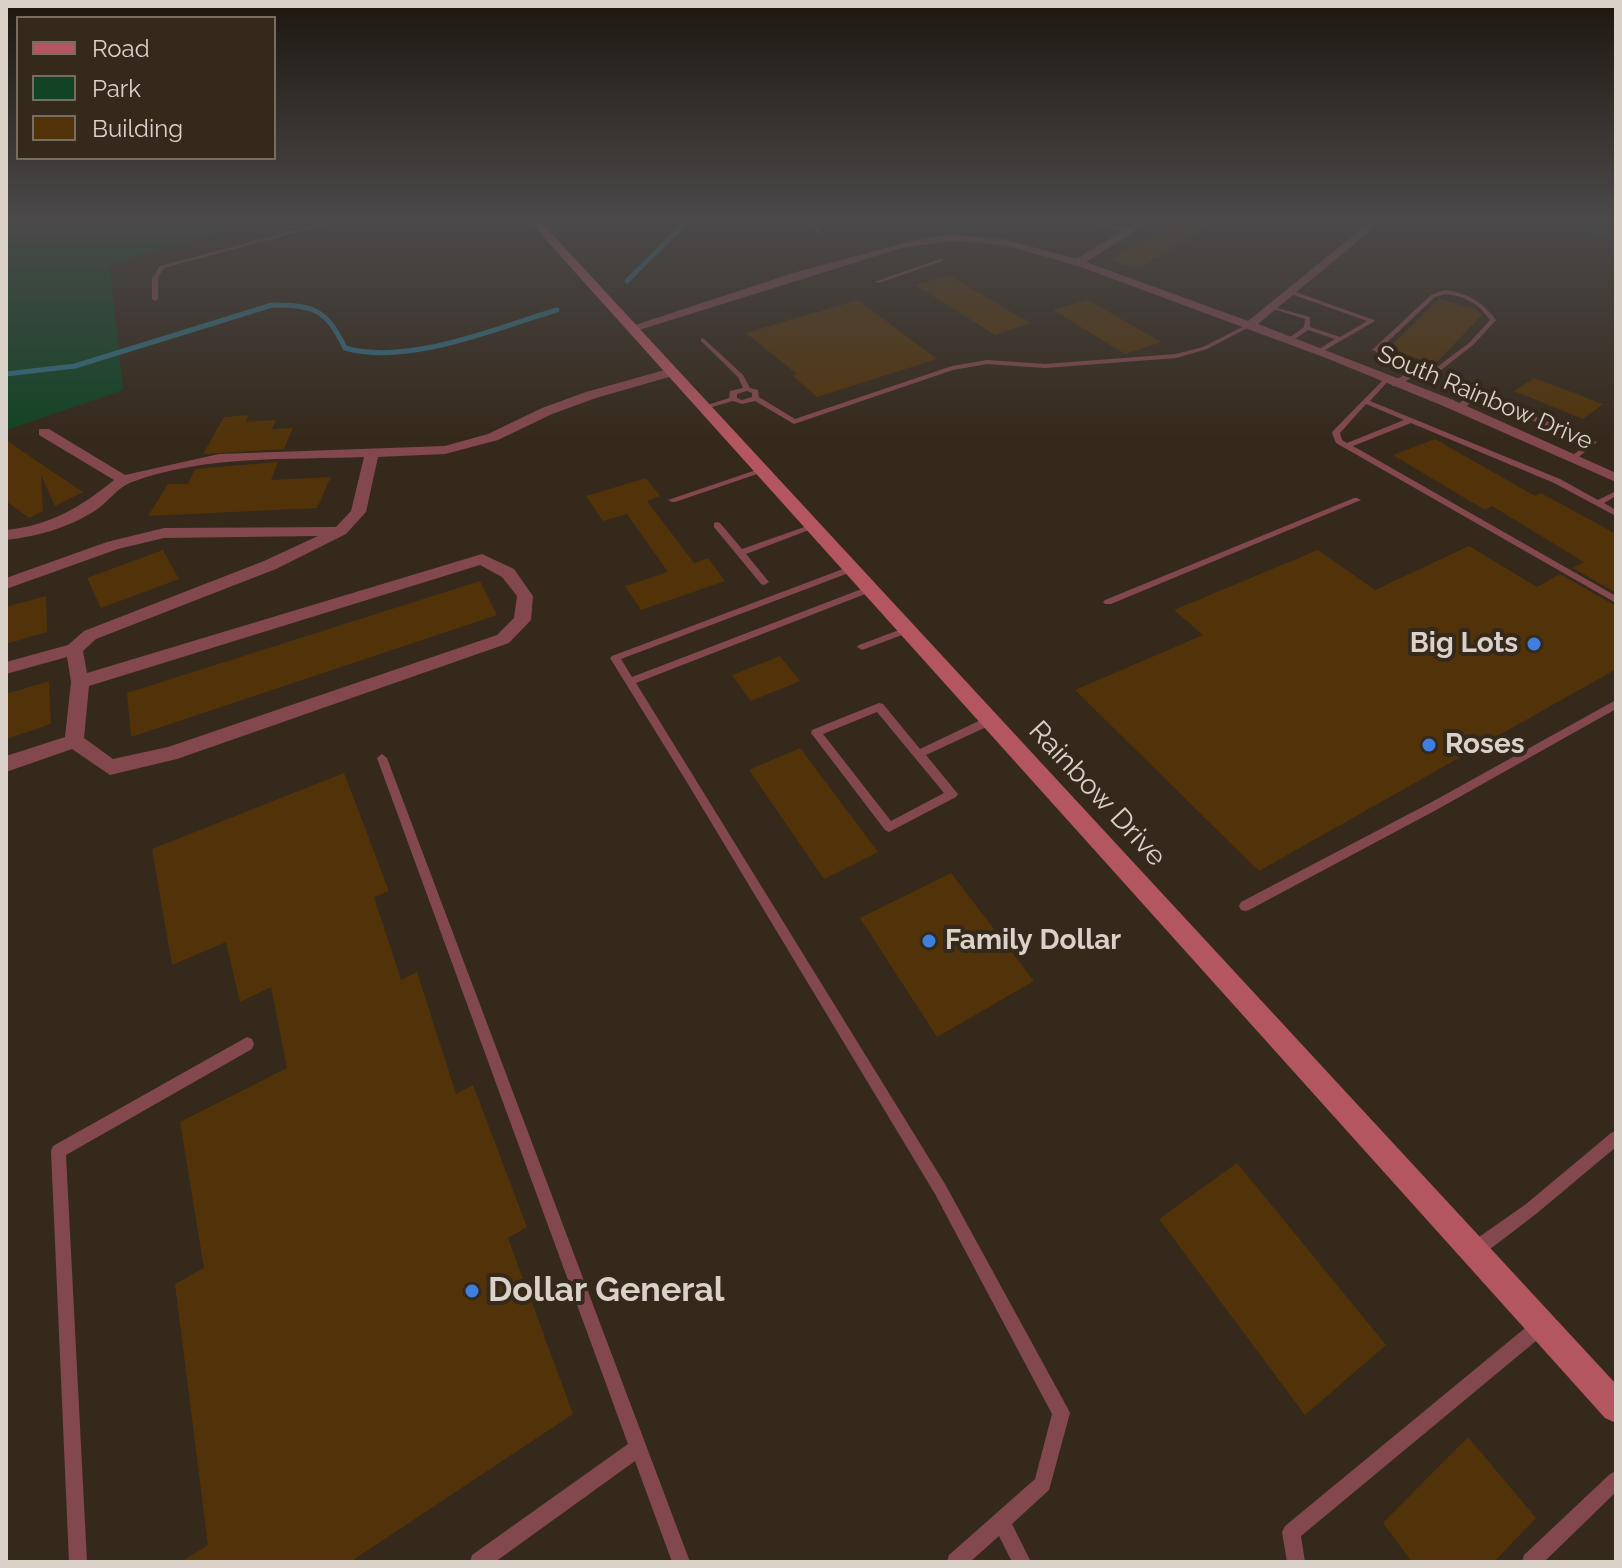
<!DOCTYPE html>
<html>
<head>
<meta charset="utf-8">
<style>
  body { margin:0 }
  #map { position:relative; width:1622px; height:1568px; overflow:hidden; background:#35291b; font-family:Raleway,sans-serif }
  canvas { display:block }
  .frame { position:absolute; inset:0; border:8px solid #dad1c9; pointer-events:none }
  .legend { position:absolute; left:16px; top:16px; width:260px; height:144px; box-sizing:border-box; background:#35291b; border:2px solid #776c61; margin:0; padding:10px 14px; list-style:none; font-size:24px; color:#dad1c9 }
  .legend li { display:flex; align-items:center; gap:16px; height:40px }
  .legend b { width:40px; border:2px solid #776c61 }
</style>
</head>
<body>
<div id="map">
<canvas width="1622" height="1568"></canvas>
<div class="frame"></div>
<ul class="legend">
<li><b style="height:10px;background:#b35660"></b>Road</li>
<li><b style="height:22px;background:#114424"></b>Park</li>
<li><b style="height:22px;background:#523309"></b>Building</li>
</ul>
</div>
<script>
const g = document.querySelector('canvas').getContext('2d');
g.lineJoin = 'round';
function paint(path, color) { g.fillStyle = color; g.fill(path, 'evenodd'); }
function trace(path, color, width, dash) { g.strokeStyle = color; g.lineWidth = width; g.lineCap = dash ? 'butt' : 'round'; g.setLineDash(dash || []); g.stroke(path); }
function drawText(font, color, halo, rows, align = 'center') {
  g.font = font + ' Raleway,sans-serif'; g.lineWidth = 8; g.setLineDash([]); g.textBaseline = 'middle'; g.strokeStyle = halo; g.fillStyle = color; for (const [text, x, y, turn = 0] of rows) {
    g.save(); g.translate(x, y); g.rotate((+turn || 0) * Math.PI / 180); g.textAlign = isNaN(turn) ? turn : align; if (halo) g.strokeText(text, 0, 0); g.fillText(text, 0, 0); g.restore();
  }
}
const green = new Path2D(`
  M6,221H248L110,265L123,390L6,430Z
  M1560,221H1616V243Z`);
const stream = new Path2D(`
  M627,281L687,221
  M6,374L75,366L272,305C314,305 326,309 345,348C409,366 495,328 557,310`);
const building = new Path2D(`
  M1179,221H1216L1138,269L1112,260Z
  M949,275L1030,323L995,335L915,285Z
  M1439,299L1476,309L1482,315L1435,364L1388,349Z
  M858,300L937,359L817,397L792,375L797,374L746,333Z
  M1088,300L1161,342L1125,354L1053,310Z
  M1534,378L1603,404L1583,419L1514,391Z
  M249,415L246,422L276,420L272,429L293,428L284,449L203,454L224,417Z
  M1435,439L1535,496L1541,493L1616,534V593L1573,568L1584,562L1492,506L1485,510L1393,455Z
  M6,440L41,464L83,492L55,506L41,475L43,511L29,518L6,501Z
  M278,462L271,480L331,477L317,508L148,516L168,484H188L195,469Z
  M646,478L660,496L647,501L694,563L708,558L725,581L641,610L625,586L668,572L627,514L603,521L586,496Z
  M1469,546L1537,587L1560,574L1616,606V669L1259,871L1075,690L1203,635L1174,610L1318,550L1375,590Z
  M163,550L179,579L101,608L87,578Z
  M480,581L497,615L131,737L127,693Z
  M46,596L47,632L6,644V607Z
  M780,656L800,681L751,701L732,675Z
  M49,681L51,724L6,739V694Z
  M800,748L878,852L824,879L749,770Z
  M344,773L389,891L374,897L401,980L417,972L456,1094L473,1085L527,1227L508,1238L573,1414L350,1562H181L208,1545L175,1284L204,1268L180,1122L287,1068L271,987L240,1002L226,942L172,965L152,849Z
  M951,873L1034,981L937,1037L860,918Z
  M1237,1163L1386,1345L1305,1415L1159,1219Z
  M1468,1437L1536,1518L1494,1562H1412L1383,1523Z`);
const lane = new Path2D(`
  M329,221H339L164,268L158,278V299L155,301L152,299V278L160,266Z
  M810,221H816L821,234H817Z
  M940,259L945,260L879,283L874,282Z
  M1290,290L1374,320L1375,321L1320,353H1316V351L1335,339L1308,330L1290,342H1286V340L1304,327L1305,319L1270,308V306L1310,317V327L1340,337L1367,321L1288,293L1287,292Z
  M1444,290C1467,293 1482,301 1496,320L1473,345L1436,374L1422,371L1398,386H1392V382L1416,368L1372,350L1431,295ZM1445,294C1465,296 1478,303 1490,320L1469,343L1433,370L1425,366L1421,365L1380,349L1435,297Z
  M1248,324L1253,325L1207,349L1176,358L1045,368L987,364L953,370L794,424L755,401L742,404L733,401L705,409L701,407L729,398L730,391L743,388L738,377L701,341V339L703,338L743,375L750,388L758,390L759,397L795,419L952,366L987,360L1045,364L1176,354L1203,347ZM747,391L752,393V397L742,400L737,398V394Z
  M1385,378L1389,380L1370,401L1560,479L1598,500L1616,491V496L1604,503L1616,510V516L1554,483L1411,423L1353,446L1616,596V603L1336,443L1332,433L1333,431ZM1366,404L1404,420L1347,443L1342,440L1340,433Z
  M1473,393H1479L1597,442L1575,460H1572V456L1588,443L1477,398L1460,411H1454V407Z
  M759,469L766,471L675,502H672L668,500Z
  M1354,498H1357L1361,500L1111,604H1105L1103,602L1105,600Z
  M717,522L720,523L742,549L810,525L813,524L817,527L746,554L769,582L764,585L761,584L714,527V523Z
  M851,566L854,567V571L621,659L632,677L867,587L870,586L875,589L873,591L636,683L945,1184L1067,1407L1070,1413L1049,1490L1012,1524L1031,1562H1012L999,1536L970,1562H947L949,1555L1035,1479L1052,1414L935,1194L688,784L610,658L612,656Z
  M907,627L912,630L910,632L862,650L857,647L859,645Z
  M1616,700V709L1438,809L1249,910L1245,911L1241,910L1239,906L1241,902L1430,803Z
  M879,703L883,704L920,749L987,717L991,716L996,720L995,723L926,755L958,794L956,797L889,832L885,830L811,733L812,730ZM877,712L944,793L891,821L823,734Z
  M382,754L387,758L690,1562H672L635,1461L495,1562H470L472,1555L628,1444L377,758Z
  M247,1037L252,1039L254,1044L252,1049L66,1155L87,1562H69L51,1151L53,1146Z
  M1616,1131V1147L1536,1214L1481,1256L1475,1258L1469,1256L1467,1250L1469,1244L1526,1204L1611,1133Z
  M1542,1317L1548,1319L1550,1325L1548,1331L1301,1536L1305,1562H1287L1282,1532L1285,1526L1536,1319Z
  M1616,1471V1492L1544,1562H1522L1524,1555L1610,1474Z`);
const street = new Path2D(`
  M1089,221H1105L1128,228L1139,221H1151L1086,262L1248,321L1371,221H1382L1258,324L1451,399L1616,473V482L1441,405L1326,358L1078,266L1004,245L952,241L902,248L636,331L626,328L793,273L927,237L952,235L1004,239L1076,259L1121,232Z
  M672,368L676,369V375L596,398L552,414L498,440L445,454L378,457L366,512L346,534L276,569L96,639L83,651L87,673L482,554L514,569L533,596L531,620L509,643L177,759L110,775L72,749L6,772V756L65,737L71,682L67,657L6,674V662L68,645L84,631L264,561L318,536L164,538L118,549L6,589V578L107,542L164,528L336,527L351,511L364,457C287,460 205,455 132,482C117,487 107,504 93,512C67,528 36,537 6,540V530C49,526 81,507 114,480L39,435V429H49L125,475L219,454L445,446L488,434L542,408L586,392ZM480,565L502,577L517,596L514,618L497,635L168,747L113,759L84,738L89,686Z`);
const secondary = new Path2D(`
  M529,221H540L1616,1384V1423L1605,1418Z`);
const markers = [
  [1534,644,8,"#3f7fe0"],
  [1429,745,8,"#3f7fe0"],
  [929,941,8,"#3f7fe0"],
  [472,1291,8,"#3f7fe0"]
];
const farStreetnames = [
  ["South Rainbow Drive",1485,398,23]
];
const poiNames = [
  ["Big Lots",1518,644,"right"],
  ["Roses",1445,745],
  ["Family Dollar",945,941]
];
const streetNames = [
  ["Rainbow Drive",1097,794,47]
];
const nearPoinames = [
  ["Dollar General",488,1291]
];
paint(green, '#114424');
trace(stream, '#2f6e80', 5);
paint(building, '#523309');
paint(lane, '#83484e');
paint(street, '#83484e');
paint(secondary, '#b35660');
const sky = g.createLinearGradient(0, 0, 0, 441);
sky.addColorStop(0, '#1d170f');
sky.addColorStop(0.5, '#4b494a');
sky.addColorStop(1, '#4b494a00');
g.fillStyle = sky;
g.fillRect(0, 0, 1622, 441);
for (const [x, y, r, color] of markers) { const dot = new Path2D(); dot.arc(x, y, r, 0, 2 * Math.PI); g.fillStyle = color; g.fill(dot); trace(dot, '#35291b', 3); }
drawText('24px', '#dad1c9', '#35291b', farStreetnames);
drawText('bold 28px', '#dad1c9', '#35291b', poiNames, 'left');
drawText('28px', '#dad1c9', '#35291b', streetNames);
drawText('bold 34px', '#dad1c9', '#35291b', nearPoinames, 'left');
</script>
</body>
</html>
